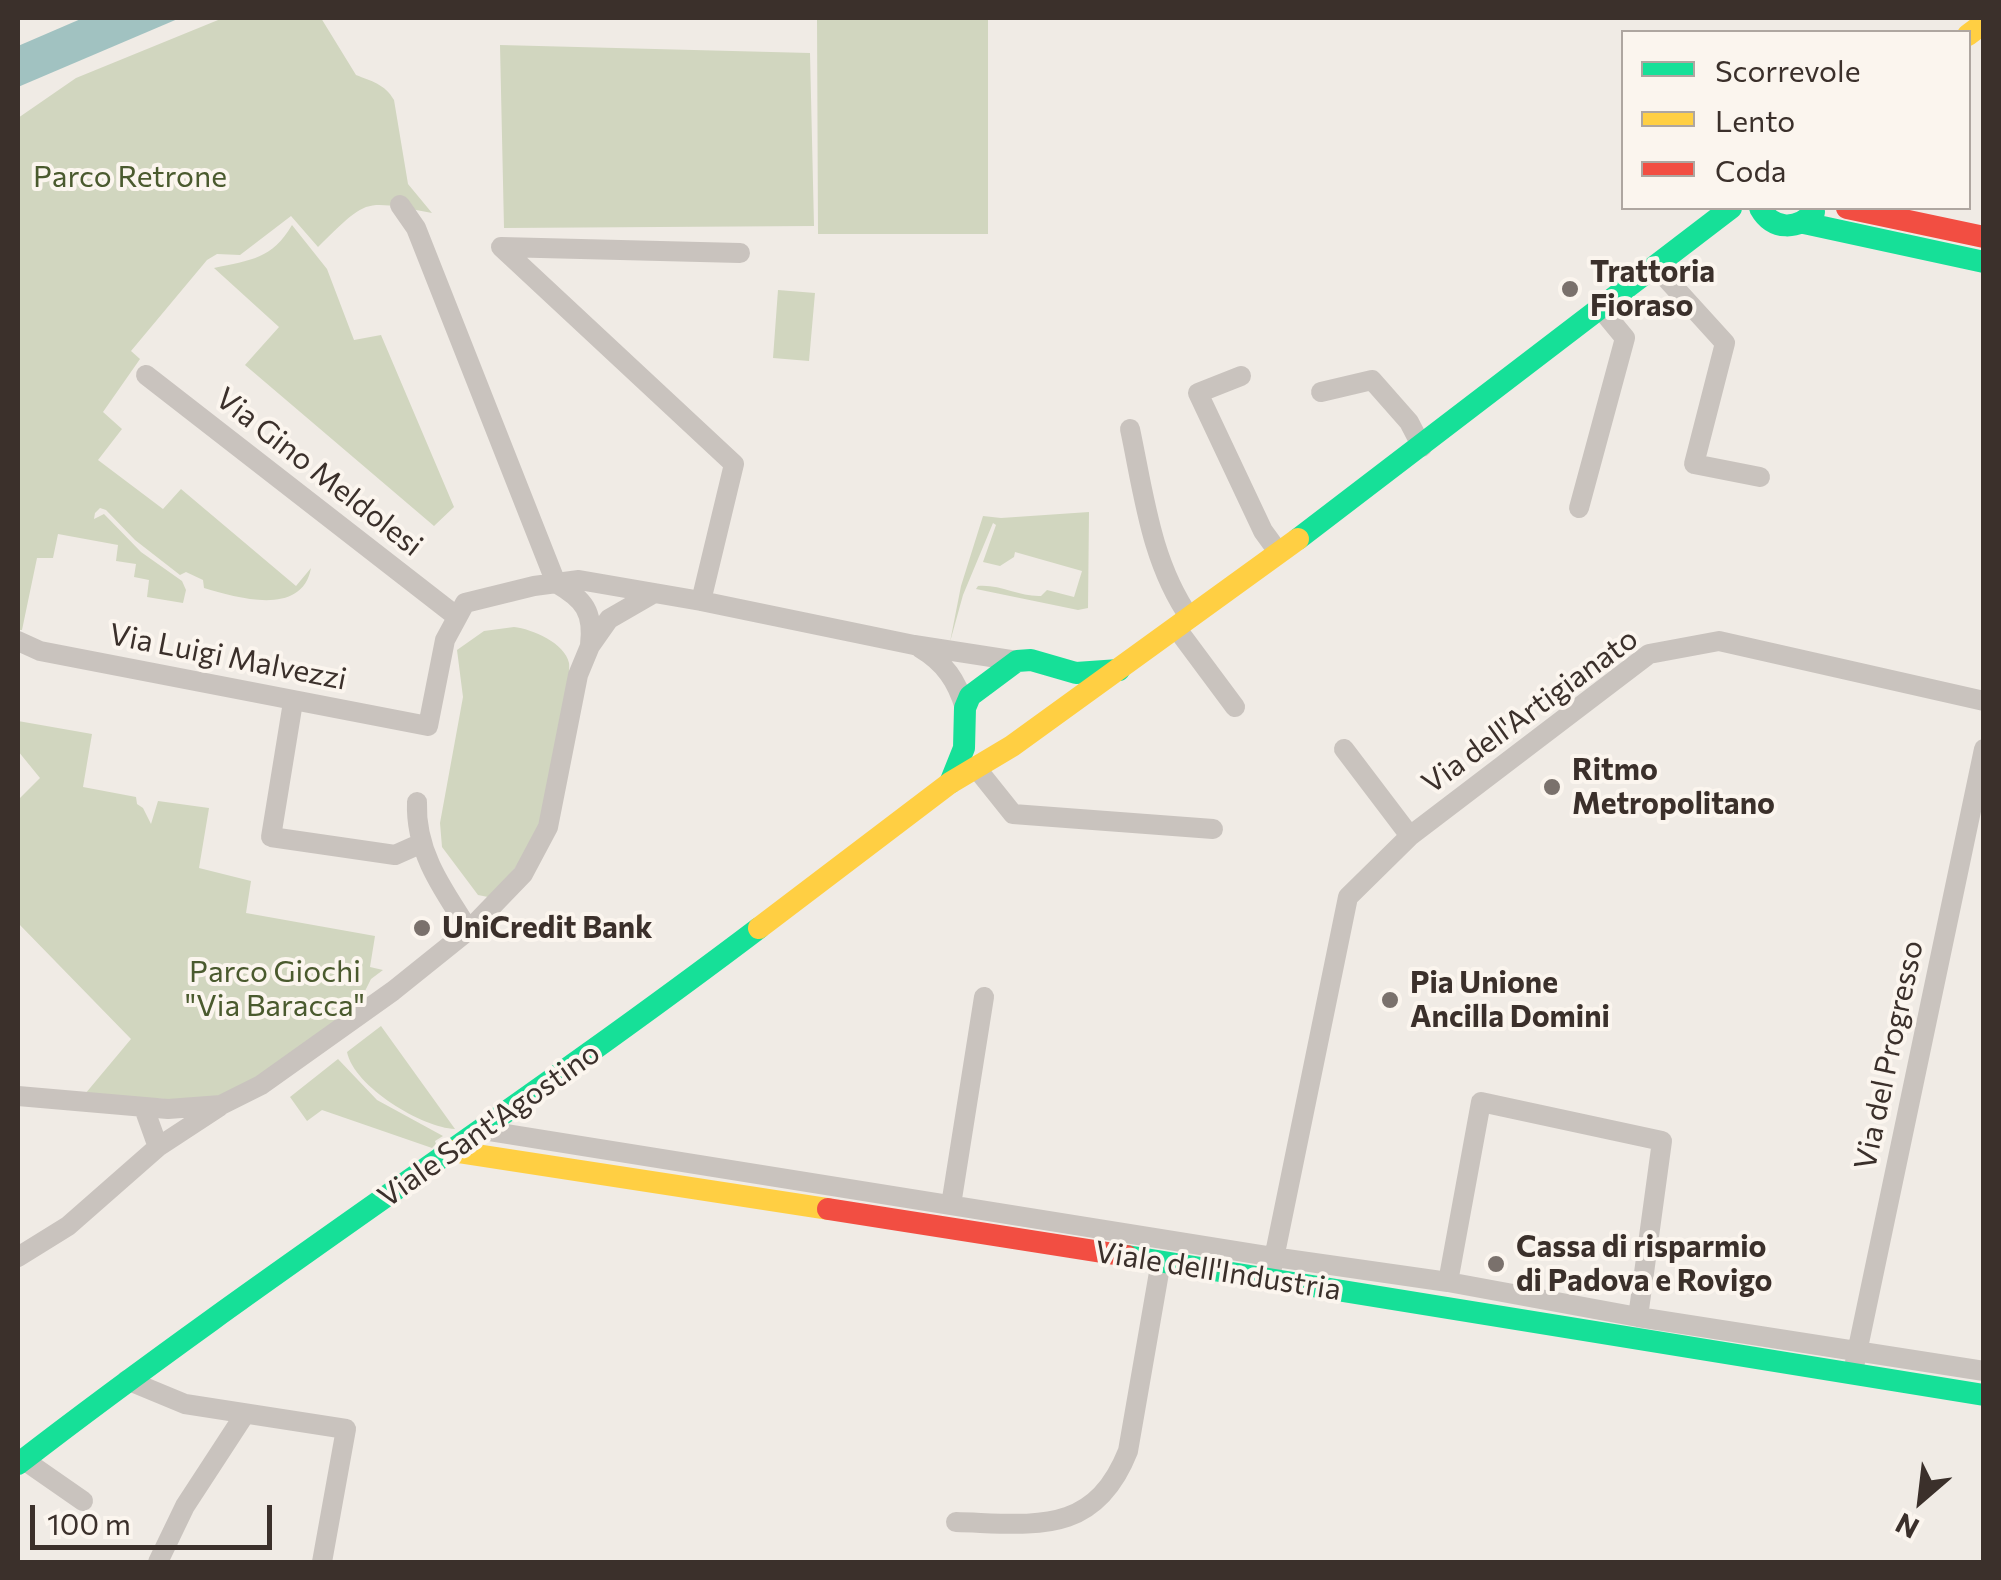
<!DOCTYPE html>
<html>
<head>
<meta charset="utf-8">
<style>
  body { margin:0 }
  #map { position:relative; width:2001px; height:1580px; overflow:hidden; background:#f0ebe5; font-family:Commissioner,sans-serif }
  canvas { display:block }
  .frame { position:absolute; inset:0; border:20px solid #3b302b; pointer-events:none }
  .legend { position:absolute; left:1621px; top:30px; width:350px; height:180px; box-sizing:border-box; background:#fbf5ee; border:2px solid #aea6a0; margin:0; padding:12px 18px; list-style:none; font-size:30px; color:#3b302b }
  .legend li { display:flex; align-items:center; gap:20px; height:50px }
  .legend b { width:50px; border:2px solid #aea6a0 }
  .north { position:absolute; left:1871px; top:1450px; width:100px; height:100px; -webkit-text-stroke:8px #fbf5ee; paint-order:stroke; rotate:208deg; font-size:28px; font-weight:700; line-height:40px; text-align:center; color:#3b302b }
  .north::after { content:''; display:block; margin:auto; width:35px; height:45px; background:#3b302b; clip-path:polygon(50% 0,100% 100%,50% 72%,0 100%) }
  .scale { position:absolute; left:30px; top:1505px; width:242px; height:45px; box-sizing:border-box; border:5px solid #3b302b; border-top:0; padding-left:12px; font-size:30px; line-height:35px; white-space:nowrap; color:#3b302b; -webkit-text-stroke:8px #fbf5ee; paint-order:stroke }
</style>
</head>
<body>
<div id="map">
<canvas width="2001" height="1580"></canvas>
<div class="frame"></div>
<ul class="legend">
<li><b style="height:12px;background:#16e098"></b>Scorrevole</li>
<li><b style="height:12px;background:#ffcf43"></b>Lento</li>
<li><b style="height:12px;background:#f24e42"></b>Coda</li>
</ul>
<div class="north">N</div>
<div class="scale">100 m</div>
</div>
<script>
const g = document.querySelector('canvas').getContext('2d');
g.lineJoin = 'round';
function paint(path, color) { g.fillStyle = color; g.fill(path, 'evenodd'); }
function trace(path, color, width, dash) { g.strokeStyle = color; g.lineWidth = width; g.lineCap = dash ? 'butt' : 'round'; g.setLineDash(dash || []); g.stroke(path); }
function drawText(font, color, halo, rows, align = 'center') {
  g.font = font + ' Commissioner,sans-serif'; g.lineWidth = 8; g.setLineDash([]); g.textBaseline = 'middle'; g.strokeStyle = halo; g.fillStyle = color; for (const [text, x, y, turn = 0] of rows) {
    g.save(); g.translate(x, y); g.rotate((+turn || 0) * Math.PI / 180); g.textAlign = isNaN(turn) ? turn : align; if (halo) g.strokeText(text, 0, 0); g.fillText(text, 0, 0); g.restore();
  }
}
const green = new Path2D(`
  M223,18H321L356,75C371,81 385,84 394,100L408,184L432,213C361,200 369,198 318,247L291,216L240,255L217,254L207,260L131,351L140,359L103,412L122,429L98,460L163,509L181,489L296,586L311,568C302,617 238,598 204,588L203,580L186,572L180,575L135,540L106,510L100,508L95,513L94,519L104,514L141,552L182,581L186,590L183,603L147,597L149,580L134,577L136,564L116,561L118,545L58,534L53,558H37L22,630H18V118L76,78Z
  M817,18H988V234H818Z
  M500,45L810,53L814,226L504,228Z
  M292,225L327,269L354,340L381,335L454,507L434,526L245,365L279,327L214,268C251,260 272,259 292,225Z
  M778,290L815,293L809,361L773,358Z
  M1089,512L1088,608L1078,610L976,589L978,586C1000,584 1020,597 1041,596L1047,590L1074,597L1082,571L1015,552L1014,557L1000,566L983,562L996,525L993,523L963,595L950,642L961,586L983,516L1001,518Z
  M514,627C532,629 565,643 569,663C572,682 544,819 535,837C522,862 508,878 488,897L478,895L442,847L440,823L463,697L457,650L484,631Z
  M18,721L92,734L83,787L136,797L137,804L143,808L151,824L158,801L209,808L199,868L251,881L246,913L375,936L370,967L383,970L371,979L365,991L369,1001L264,1081L213,1102L85,1094L131,1039L18,923V800L40,778L18,751Z
  M381,1026L455,1129C423,1128 354,1087 347,1052Z
  M338,1059L377,1100L443,1136L435,1141L436,1144L432,1148L322,1110L307,1121L290,1097Z`);
const water = new Path2D(`
  M83,18H180L18,87V46Z`);
const street = new Path2D(`
  M400,205L416,228L556,583
  M1655,266L1725,343L1694,464L1760,477
  M146,375L456,616
  M1241,376L1198,393L1263,531L1279,553
  M1321,392L1372,380L1409,422L1422,447
  M1130,429C1144,495 1151,562 1190,618
  M1579,508L1625,338L1601,309
  M556,583C584,599 594,612 590,645
  M701,601L734,464L501,247L740,253
  M1177,629L1235,707
  M18,641L40,651L428,726L445,640L465,603L534,586L579,580L701,601L914,645L1017,661
  M920,648C945,663 957,681 965,708
  M293,702L271,837L395,855L422,843
  M1344,749L1410,836
  M977,769L1013,814L1213,829
  M417,802C415,852 443,890 469,930
  M18,1096L168,1109L221,1105L261,1085L393,991L469,930L523,874L548,827L578,675L590,646L609,619L654,593
  M144,1108L158,1147L219,1107
  M482,1130L1274,1257L1448,1282L1638,1317L1984,1371
  M951,1205L984,997
  M18,1257L68,1226L158,1147
  M1272,1268L1348,897L1410,836L1649,654L1719,641L1984,701
  M1448,1282L1481,1102L1662,1141L1638,1317
  M1855,1362L1984,749
  M127,1380L185,1404L346,1429L322,1562
  M24,1460L83,1501
  M956,1522C1034,1524 1094,1537 1128,1451L1161,1261
  M158,1562L185,1506L245,1414`);
const fast = new Path2D(`
  M1760,208C1773,231 1798,230 1814,212
  M1804,223L1984,262
  M1298,539L1731,208
  M950,783L964,748L965,708L970,696L1017,661L1031,660L1076,673L1119,670
  M1127,1256L1984,1395
  M18,1464C259,1278 516,1112 759,928`);
const slow = new Path2D(`
  M1968,35L1984,23
  M759,928L950,783L1012,746L1298,539
  M451,1151L828,1209`);
const jam = new Path2D(`
  M1847,208L1984,237
  M828,1209L1127,1256`);
const rail = new Path2D(`
  M762,1562V1561`);
const markers = [
  [1570,289,10,"#7a716c"],
  [1552,787,10,"#7a716c"],
  [422,928,10,"#7a716c"],
  [1390,1000,10,"#7a716c"],
  [1496,1264,10,"#7a716c"]
];
const parkNames = [
  ["Parco Retrone",130,177],
  ["Parco Giochi",275,972],
  ["\"Via Baracca\"",275,1006]
];
const poiNames = [
  ["Trattoria",1590,272],
  ["Fioraso",1590,306],
  ["Ritmo",1572,770],
  ["Metropolitano",1572,804],
  ["UniCredit Bank",442,928],
  ["Pia Unione",1410,983],
  ["Ancilla Domini",1410,1017],
  ["Cassa di risparmio",1516,1247],
  ["di Padova e Rovigo",1516,1281]
];
const streetNames = [
  ["Via Gino Meldolesi",319,472,38],
  ["Via Luigi Malvezzi",228,657,11],
  ["Via dell'Artigianato",1530,711,-36],
  ["Via del Progresso",1889,1055,-78],
  ["Viale Sant'Agostino",489,1125,-35],
  ["Viale dell'Industria",1218,1271,9]
];
paint(green, '#d1d6bf');
paint(water, '#a1c2c1');
trace(street, '#c9c3be', 20);
trace(fast, '#16e098', 22);
trace(slow, '#ffcf43', 22);
trace(jam, '#f24e42', 22);
trace(rail, '#b1aca8', 5, [2.5, 8]);
for (const [x, y, r, color] of markers) { const dot = new Path2D(); dot.arc(x, y, r, 0, 2 * Math.PI); g.fillStyle = color; g.fill(dot); trace(dot, '#fbf5ee', 4); }
drawText('30px', '#4a5a2e', '#fbf5ee', parkNames);
drawText('bold 30px', '#3b302b', '#fbf5ee', poiNames, 'left');
drawText('30px', '#3b302b', '#fbf5ee', streetNames);
</script>
</body>
</html>
